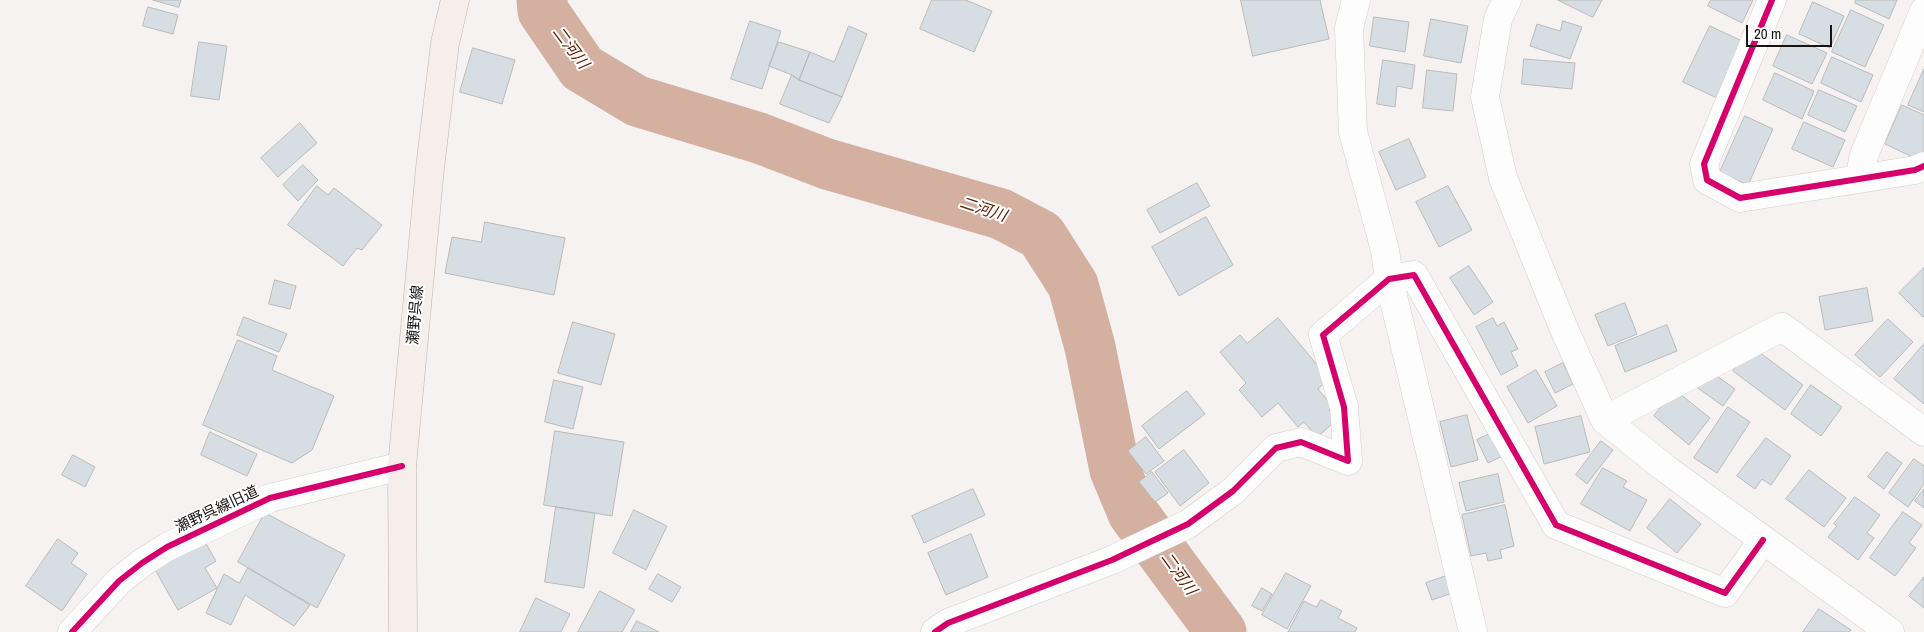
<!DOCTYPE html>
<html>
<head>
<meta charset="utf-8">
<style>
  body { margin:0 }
  #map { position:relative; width:1924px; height:632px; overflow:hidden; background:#f6f2f1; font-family:"Archivo Narrow",sans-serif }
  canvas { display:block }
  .scale { position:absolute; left:1746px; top:25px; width:86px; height:22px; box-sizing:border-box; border:2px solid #161312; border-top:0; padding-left:6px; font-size:15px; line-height:18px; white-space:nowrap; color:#161312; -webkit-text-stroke:4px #fff; paint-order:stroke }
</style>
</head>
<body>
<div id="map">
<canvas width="1924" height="632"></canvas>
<div class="scale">20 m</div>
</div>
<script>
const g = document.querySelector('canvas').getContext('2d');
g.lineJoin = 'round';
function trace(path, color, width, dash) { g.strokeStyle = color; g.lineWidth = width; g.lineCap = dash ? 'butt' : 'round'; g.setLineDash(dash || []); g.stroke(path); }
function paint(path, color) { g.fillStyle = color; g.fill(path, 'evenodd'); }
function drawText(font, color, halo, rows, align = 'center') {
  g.font = font + ' "Archivo Narrow","Noto Sans JP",sans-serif'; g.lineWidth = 4; g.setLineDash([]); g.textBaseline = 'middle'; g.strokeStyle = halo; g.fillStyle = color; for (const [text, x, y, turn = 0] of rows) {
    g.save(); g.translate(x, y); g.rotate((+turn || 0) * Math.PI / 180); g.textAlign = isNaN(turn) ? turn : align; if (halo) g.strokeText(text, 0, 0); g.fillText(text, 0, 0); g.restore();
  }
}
const river = new Path2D(`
  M542,0L543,11L582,68L637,101L759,138L827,164L1001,214L1041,235L1073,285L1090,347L1115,470L1133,513L1221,632`);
const building = new Path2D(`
  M153,0H181L179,7Z
  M932,0H966L992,11L974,52L920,29Z
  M1241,0H1320L1329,39L1253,56Z
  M1558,0H1602L1593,17Z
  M1711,0H1753L1742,23L1708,6Z
  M1856,0H1897L1889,19L1855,3Z
  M1813,2L1844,16L1830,48L1799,34Z
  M148,7L178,15L173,34L143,26Z
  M1851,10L1884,25L1865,67L1832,52Z
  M1374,17L1409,22L1405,52L1370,46Z
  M1431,19L1468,26L1461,63L1424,56Z
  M750,21L781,31L762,89L731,79Z
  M1563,21L1582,27L1570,59L1530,46L1537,24L1560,31Z
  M849,26L867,34L842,97L799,80L810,52L834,62Z
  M1710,26L1744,42L1717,98L1683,82Z
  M1787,35L1827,53L1812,84L1773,66Z
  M199,42L227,46L219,100L191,96Z
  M779,42L810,52L799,80L792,75L769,66Z
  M473,48L515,60L502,104L460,92Z
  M1832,57L1873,75L1861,102L1821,83Z
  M1524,59L1575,63L1572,89L1522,84Z
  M1383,60L1415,65L1412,89L1397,86L1395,107L1377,104Z
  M1924,69V112L1908,105Z
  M1427,70L1457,74L1453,111L1423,108Z
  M1775,73L1814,91L1802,119L1763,100Z
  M792,75L799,80L842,97L829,123L780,104Z
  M1819,90L1857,106L1845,132L1808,115Z
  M1902,105L1924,115V154L1921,161L1885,144Z
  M1745,116L1773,129L1748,185L1720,172Z
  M1804,122L1845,140L1833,167L1792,149Z
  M300,123L317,143L278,177L261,158Z
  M1409,139L1426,177L1396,190L1379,152Z
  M303,165L318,180L298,201L283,185Z
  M1197,183L1210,206L1160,233L1147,210Z
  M317,186L328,195L334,188L382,225L362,250L357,248L343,266L288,225Z
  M1448,186L1472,230L1439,247L1416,202Z
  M1206,217L1233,265L1179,296L1152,247Z
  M485,222L565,238L554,295L445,273L452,237L481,242Z
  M1469,266L1493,302L1474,315L1450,278Z
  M1924,268V316L1923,317L1899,293Z
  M275,280L296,286L290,309L269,304Z
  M1867,288L1873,321L1825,330L1819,297Z
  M1625,303L1637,334L1608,346L1595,315Z
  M244,317L287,334L279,352L237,335Z
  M1278,318L1329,379L1318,389L1333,407L1329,410L1337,420L1317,437L1304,422L1298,427L1278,403L1262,417L1239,390L1246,383L1220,352L1240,335L1247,343Z
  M1493,318L1497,326L1504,322L1518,349L1511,352L1518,366L1501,375L1476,327Z
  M1888,319L1913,342L1880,377L1855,355Z
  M573,322L615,334L601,385L558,373Z
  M1667,325L1677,351L1625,372L1615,346Z
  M238,340L277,356L272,370L334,396L312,450L292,463L203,425Z
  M1924,344V404L1894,379Z
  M1751,346L1803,385L1785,410L1733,371Z
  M1563,363L1573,384L1555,393L1545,372Z
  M1707,369L1735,389L1723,406L1695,386Z
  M1536,370L1557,406L1528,423L1507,387Z
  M554,380L583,387L573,429L545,422Z
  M1811,385L1842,407L1821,436L1791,414Z
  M1675,390L1710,418L1689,445L1654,416Z
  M1187,391L1205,414L1159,449L1142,426Z
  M1728,407L1750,422L1717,473L1694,458Z
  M1467,415L1478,460L1451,467L1440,422Z
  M1581,416L1590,452L1544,464L1535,427Z
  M555,431L624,442L612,516L544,505Z
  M210,432L257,454L247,476L201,455Z
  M1494,432L1505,455L1488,463L1477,440Z
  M1146,437L1164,461L1146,474L1128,451Z
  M1766,438L1791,456L1771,485L1762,479L1755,489L1737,476Z
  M1601,441L1613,450L1587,484L1576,475Z
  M1184,450L1209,483L1180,506L1155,472Z
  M1887,452L1902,463L1884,489L1868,477Z
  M73,455L95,467L85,487L62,475Z
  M1914,459L1924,466V484L1908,507L1889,493Z
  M1603,468L1627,481L1623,487L1647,500L1630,531L1581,504Z
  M1809,470L1846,498L1824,527L1786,499Z
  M1152,472L1168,493L1155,502L1139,482Z
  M1498,474L1504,502L1466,511L1459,483Z
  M973,489L985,515L924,543L912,516Z
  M1924,489V508L1915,501Z
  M1855,497L1880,515L1867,533L1874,538L1858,560L1828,537L1837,526L1834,524Z
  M1670,499L1701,524L1677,553L1647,528Z
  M1505,505L1514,546L1500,550L1502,558L1488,561L1486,553L1471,556L1462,515Z
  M556,507L595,513L584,588L545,582Z
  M634,510L667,526L646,570L613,553Z
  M1903,512L1922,525L1909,543L1916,548L1895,576L1870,558Z
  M265,513L345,555L317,608L238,562Z
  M200,533L216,561L205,568L217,588L178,610L150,561Z
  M971,534L988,577L946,595L928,553Z
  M58,539L78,553L71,563L87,574L62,611L26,586Z
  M248,568L310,605L294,626L245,595L231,625L206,613L224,574L239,583Z
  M1286,573L1311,586L1287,629L1262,615Z
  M658,574L681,587L672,602L649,589Z
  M1452,574L1458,591L1432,600L1426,583Z
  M1924,577V608L1909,596Z
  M1262,588L1272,594L1262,611L1252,606Z
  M600,591L635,610L622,632H578Z
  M536,598L570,614L561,632H520Z
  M1321,600L1342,611L1338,618L1357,628L1355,632H1288L1304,601L1316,607Z
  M1819,609L1851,630L1849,632H1803Z
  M637,621L659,632H631Z`);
const minor = new Path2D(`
  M1356,0L1349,28L1353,132L1385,250L1389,279L1473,632
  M1507,0L1498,19L1485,97L1503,178L1564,329L1605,420L1666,469L1890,632
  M1772,0L1704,164L1707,180L1740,198L1915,170L1924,166
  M1859,179L1864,155L1924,11
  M1605,420L1782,327L1924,432
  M72,632L119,581L142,563L167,547L270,498L402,466
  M935,632L948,623L1112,560L1188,524L1233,491L1276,448L1301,442L1348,461L1344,407L1323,335L1389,279L1414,275L1556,525L1725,593L1763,540`);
const major = new Path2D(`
  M403,632L402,466L430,168L445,43L455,0`);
const cycleway = new Path2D(`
  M1772,0L1704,164L1707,180L1740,198L1915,170L1924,166
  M72,632L119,581L142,563L167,547L270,498L402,466
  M935,632L948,623L1112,560L1188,524L1233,491L1276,448L1301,442L1348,461L1344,407L1323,335L1389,279L1414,275L1556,525L1725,593L1763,540`);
const streetNames = [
  ["瀬野呉線",416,315,-85],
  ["瀬野呉線旧道",217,510,-25]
];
const waterNames = [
  ["二河川",570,48,53],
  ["二河川",983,210,18],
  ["二河川",1178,574,54]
];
trace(river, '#d4b0a1', 51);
paint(building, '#d6dee3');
trace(building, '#bab9ba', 1);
trace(minor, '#d1cecd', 29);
trace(major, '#beb1ac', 29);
trace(minor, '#fefdfd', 28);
trace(major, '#f5eeeb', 28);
trace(cycleway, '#d6006c', 6);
drawText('15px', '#161312', '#fff', streetNames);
drawText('italic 16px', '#602102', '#fff', waterNames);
</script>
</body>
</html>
